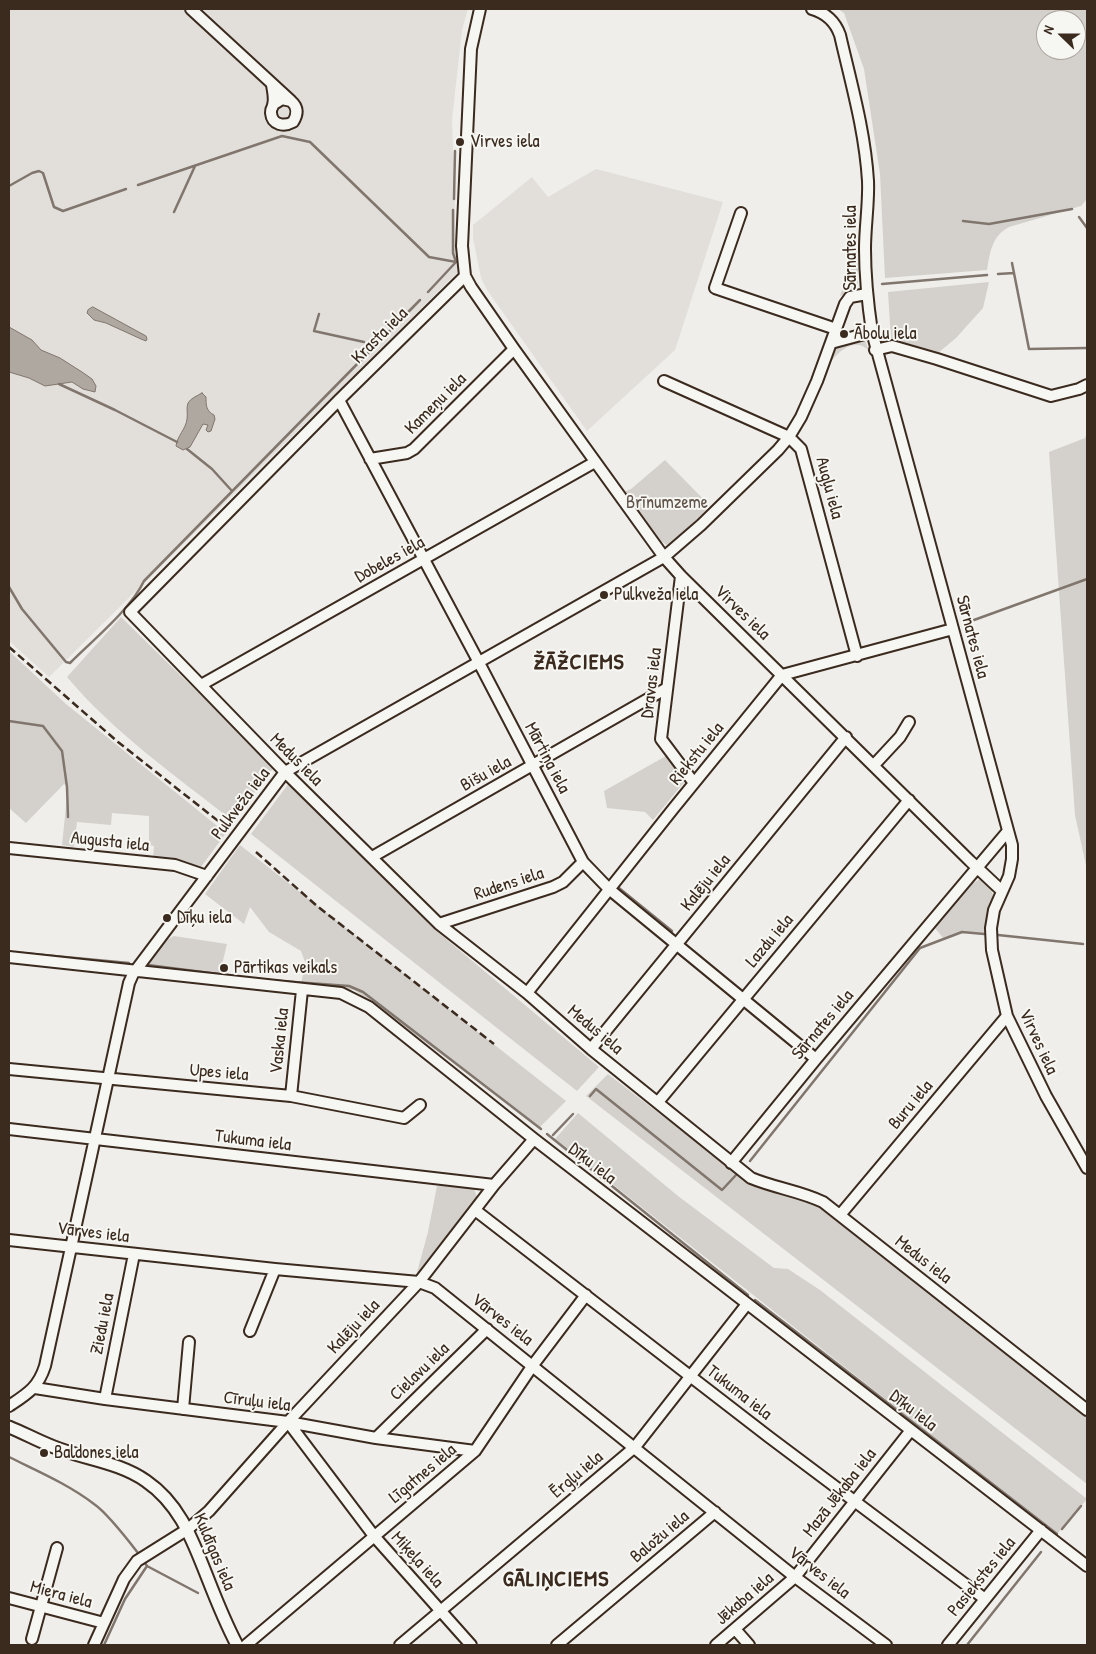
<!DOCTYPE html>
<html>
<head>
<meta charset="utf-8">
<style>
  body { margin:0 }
  #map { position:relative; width:1096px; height:1654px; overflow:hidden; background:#efeeea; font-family:"Patrick Hand",sans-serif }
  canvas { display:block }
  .frame { position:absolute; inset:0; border:10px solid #3b2a1e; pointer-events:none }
  .north { position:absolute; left:1036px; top:10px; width:50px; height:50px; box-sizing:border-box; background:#f6f6f2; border:1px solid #aba49d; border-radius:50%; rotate:292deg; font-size:14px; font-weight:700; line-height:20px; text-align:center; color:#3b2a1e }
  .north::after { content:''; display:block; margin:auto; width:18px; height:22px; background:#3b2a1e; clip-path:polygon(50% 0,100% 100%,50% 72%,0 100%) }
</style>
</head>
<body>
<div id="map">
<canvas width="1096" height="1654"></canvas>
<div class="frame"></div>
<div class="north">N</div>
</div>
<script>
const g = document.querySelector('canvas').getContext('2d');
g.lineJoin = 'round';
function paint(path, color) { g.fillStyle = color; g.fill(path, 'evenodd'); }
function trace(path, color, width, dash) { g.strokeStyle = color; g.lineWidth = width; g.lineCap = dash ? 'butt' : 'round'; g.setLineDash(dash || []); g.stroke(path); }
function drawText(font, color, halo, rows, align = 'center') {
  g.font = font + ' "Patrick Hand",sans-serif'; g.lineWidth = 4; g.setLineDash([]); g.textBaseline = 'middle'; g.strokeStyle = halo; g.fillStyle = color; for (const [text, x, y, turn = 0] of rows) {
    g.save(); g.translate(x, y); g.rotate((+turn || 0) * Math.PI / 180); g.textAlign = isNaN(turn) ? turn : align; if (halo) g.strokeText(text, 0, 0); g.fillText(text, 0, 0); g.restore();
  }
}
const built = new Path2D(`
  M9,9H468L462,30L452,120L457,273L49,677L9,641Z
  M596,169L723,202L675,350L587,431L487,290L481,278L473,238V225L532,177L548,197Z`);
const green = new Path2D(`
  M838,9H1087V199L1081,206L1009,227C992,236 990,252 987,270L885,278L880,174L864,69L844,13ZM1046,20H1076V50H1046Z
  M858,251V286L856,289L840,296L854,252Z
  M989,282L983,308L956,338L938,353L922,351L891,341L888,292Z
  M864,338L869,351C854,335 836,354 828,366C836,341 840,344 864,338Z
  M1087,433V870L1075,815L1049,452L1085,438Z
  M665,460L710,506L671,544L667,545L659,540L624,492L631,489Z
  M121,617L274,767L233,821C176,776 114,733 67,677Z
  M9,651L66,704L226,833L201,867L153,859L154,846L149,845V816L112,813L111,825L77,822L74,847L62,845L68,787L64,784L26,823L9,808Z
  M666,756L685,781L653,820L645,812L607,808L604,791Z
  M289,783L434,929L599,1067L577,1091L251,834Z
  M240,845L566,1101L540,1127L354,990L301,985L305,962L301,951L269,932L250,907L244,924L205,894Z
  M980,879L990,887L993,895L984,934L962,932L944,939L934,927L972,884Z
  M174,936L227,944L219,977L148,967C152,956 162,941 174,936Z
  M608,1074L751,1184L820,1206L1087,1418V1484L586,1096Z
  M578,1113L678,1196L774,1268L788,1269L820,1290L1087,1499L1057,1534L555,1139Z
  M454,1184L468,1186L474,1189L477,1197L474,1206L420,1277L416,1276L428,1232L437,1186Z`);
const water = new Path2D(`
  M93,307L146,336L147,339L146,341L141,339L106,323L94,320L87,313L88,310Z
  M9,327L32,340L41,350L60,358L82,372L92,379L96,386L95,392L83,389L72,382L45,386L29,378L9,372Z
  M202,393L206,397C206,405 206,411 214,415L215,419L211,431L208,432L206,430L208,425L203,424L190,447L183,450L176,446C177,436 186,429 187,419C188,414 186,408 188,403C191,398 197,396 202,393Z`);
const stream = new Path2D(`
  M138,185L282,136L310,142L429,257L456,262
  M9,186L32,173L39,171L43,173L54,207L63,211L126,189
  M454,199L455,151
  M453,210V253L456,262
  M174,212L195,166
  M1079,217L1087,228
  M963,221L989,224L1072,209
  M1012,263L1029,349L1087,348
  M998,274L1014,273
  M882,284L987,275
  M428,292L456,262
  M319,314L314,331L364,342
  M59,384L115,410L177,442
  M187,449L212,469L232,491
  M9,587L22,609L66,662L70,663C93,640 130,610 144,581L420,300
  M974,620L1087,579
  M9,721L43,726L62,751L67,787L68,817
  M582,869L601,888
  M619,888L672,931
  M998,935L1083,944
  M22,953L129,963
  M9,962L50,966
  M148,965L218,974
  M227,975L235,977
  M253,979L349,986L363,992L541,1129
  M363,1009L394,1034
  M590,1096L596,1089L722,1190L736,1175
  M547,1134L748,1295
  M553,1135L573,1114
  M750,1161L920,948L962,932L984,934
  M755,1300L1057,1534
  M9,1457C37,1471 68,1484 94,1504C107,1513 128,1540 138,1553
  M1062,1529L1081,1506
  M147,1566L198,1593
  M104,1645L125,1599L147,1566L145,1563
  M967,1645L1041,1552`);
const minor = new Path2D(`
  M191,9L291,101
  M480,9L471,49L462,246L465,276L471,287L514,349L664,557L681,576L970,861L1002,891
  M812,9C826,13 835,21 840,35C851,83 865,131 868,181C869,203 865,226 865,249C865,277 868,305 872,332L1012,845V859L1009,876L994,910L991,928L992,950L1007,1016L1046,1096L1087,1168
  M272,85C273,91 275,99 273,105C272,110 271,107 271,113C272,125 284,127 293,122C298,114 298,107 291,101L282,99L274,104
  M741,213L715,288L836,329
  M465,276L339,400L130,612L285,772L439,924L527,993L591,1049L751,1178C775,1188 800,1191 823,1202L1087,1410
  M831,343L872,332
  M875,350L892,346L937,359L1051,396L1079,389L1087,385
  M664,381L789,437L801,449L857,656
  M339,400L476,657L583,862L609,889L816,1059
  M370,459L407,453L414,449L514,349
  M681,576L661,739L694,783
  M201,685L595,462
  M874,765L900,737L909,722
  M9,848L175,865L207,876
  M372,857L667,688
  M439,924L553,887L563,882L583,862
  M9,957L341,993L369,1007L534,1139L1087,1566
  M527,993L673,809L782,675L953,629
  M591,1049L846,737
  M9,1069L291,1096L404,1118L420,1105
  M291,1096L302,990
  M658,1102L909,800
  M9,1129L494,1185
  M731,1163L816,1059L1008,831
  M475,1210L769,1437L985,1599
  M840,1215L1007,1016
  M9,1240L275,1269L419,1282L435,1288L795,1577L886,1645
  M250,1331L275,1269
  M35,1388L105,1399L288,1422L376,1438L475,1451
  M105,1399L134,1254
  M9,1406C27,1394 38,1388 45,1366L129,983L133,974L285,772L664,557L701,525L778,450L789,437L801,417L817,381L845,304L850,297L867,294
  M183,1409L189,1342
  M288,1422L374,1536L471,1645
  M376,1438L487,1329
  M9,1598L104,1623
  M735,1629L749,1645
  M32,1639L57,1548
  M94,1645L124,1579L137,1561L188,1529L209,1511L288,1422L419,1282L494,1185L534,1139
  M246,1645L475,1451L533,1365L586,1295
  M400,1645L635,1447L747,1304
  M557,1645L715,1512
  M716,1645L795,1577L911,1430
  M948,1645L1041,1530`);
const tertiary = new Path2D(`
  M9,1427C24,1433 38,1441 54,1447C84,1459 119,1462 146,1481C181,1505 193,1542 208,1579C217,1602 226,1624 237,1645`);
const rail = new Path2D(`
  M9,647L118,742L222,824
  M256,852L317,906L494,1044`);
const markers = [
  [460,142,5,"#3b2a1e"],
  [844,334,5,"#3b2a1e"],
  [604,595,5,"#3b2a1e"],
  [167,918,5,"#3b2a1e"],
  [224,968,5,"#3b2a1e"],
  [44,1453,5,"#3b2a1e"]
];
const poiNames = [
  ["Virves iela",470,142],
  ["Ābolu iela",854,334],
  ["Pulkveža iela",614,595],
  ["Dīķu iela",177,918],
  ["Pārtikas veikals",234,968],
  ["Baldones iela",54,1453]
];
const streetNames = [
  ["Sārnates iela",851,248,-90],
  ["Krasta iela",380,336,-45],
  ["Kameņu iela",436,404,-45],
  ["Augļu iela",829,488,75],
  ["Dobeles iela",390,560,-29],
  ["Virves iela",742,613,44],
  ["Sārnates iela",972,637,75],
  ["Dravas iela",652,683,-83],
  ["Riekstu iela",697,754,-51],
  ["Mārtiņa iela",547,758,62],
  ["Medus iela",296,760,45],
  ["Bišu iela",486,774,-29],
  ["Pulkveža iela",241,804,-53],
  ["Augusta iela",110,842,6],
  ["Kalēju iela",706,883,-51],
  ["Rudens iela",509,884,-18],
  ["Lazdu iela",770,941,-50],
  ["Sārnates iela",823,1025,-50],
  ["Medus iela",595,1030,40],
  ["Vaska iela",280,1041,-84],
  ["Virves iela",1038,1042,65],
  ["Upes iela",219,1073,5],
  ["Buru iela",911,1105,-50],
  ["Tukuma iela",253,1141,7],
  ["Dīķu iela",592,1164,38],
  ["Vārves iela",93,1233,7],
  ["Medus iela",923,1260,38],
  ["Vārves iela",502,1320,38],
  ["Ziedu iela",103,1324,-79],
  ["Kalēju iela",354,1327,-47],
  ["Cielavu iela",420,1372,-44],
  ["Tukuma iela",739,1393,38],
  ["Cīruļu iela",257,1402,7],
  ["Dīķu iela",913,1411,38],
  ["Līgatnes iela",423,1474,-40],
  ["Ērgļu iela",577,1475,-40],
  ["Mazā Jēkaba iela",840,1493,-52],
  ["Baložu iela",660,1537,-40],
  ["Kuldīgas iela",214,1552,67],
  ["Miķeļa iela",417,1560,48],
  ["Vārves iela",819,1573,38],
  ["Pasiekstes iela",982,1577,-51],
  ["Miera iela",61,1595,15],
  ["Jēkaba iela",745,1599,-41]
];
const parkNames = [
  ["Brīnumzeme",667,503]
];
const districtNames = [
  ["ŽĀŽCIEMS",579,663],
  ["GĀLIŅCIEMS",556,1580]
];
paint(built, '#e2dfdb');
paint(green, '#d4d1cc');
paint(water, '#afa8a1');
trace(water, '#81766d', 1);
trace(stream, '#81766d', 2.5);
trace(minor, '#3b2a1e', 14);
trace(tertiary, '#3b2a1e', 15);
trace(minor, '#f6f6f2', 10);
trace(tertiary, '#f6f6f2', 11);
trace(rail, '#3b2a1e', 2.5, [8, 4]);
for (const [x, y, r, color] of markers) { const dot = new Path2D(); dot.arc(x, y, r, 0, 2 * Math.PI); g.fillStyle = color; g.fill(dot); trace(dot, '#f6f6f2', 2); }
drawText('18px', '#3b2a1e', '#f6f6f2', poiNames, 'left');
drawText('18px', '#3b2a1e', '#f6f6f2', streetNames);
drawText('18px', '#61544a', '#f6f6f2', parkNames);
g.letterSpacing = '1px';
drawText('bold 22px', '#3b2a1e', '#f6f6f2', districtNames);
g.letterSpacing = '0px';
</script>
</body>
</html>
